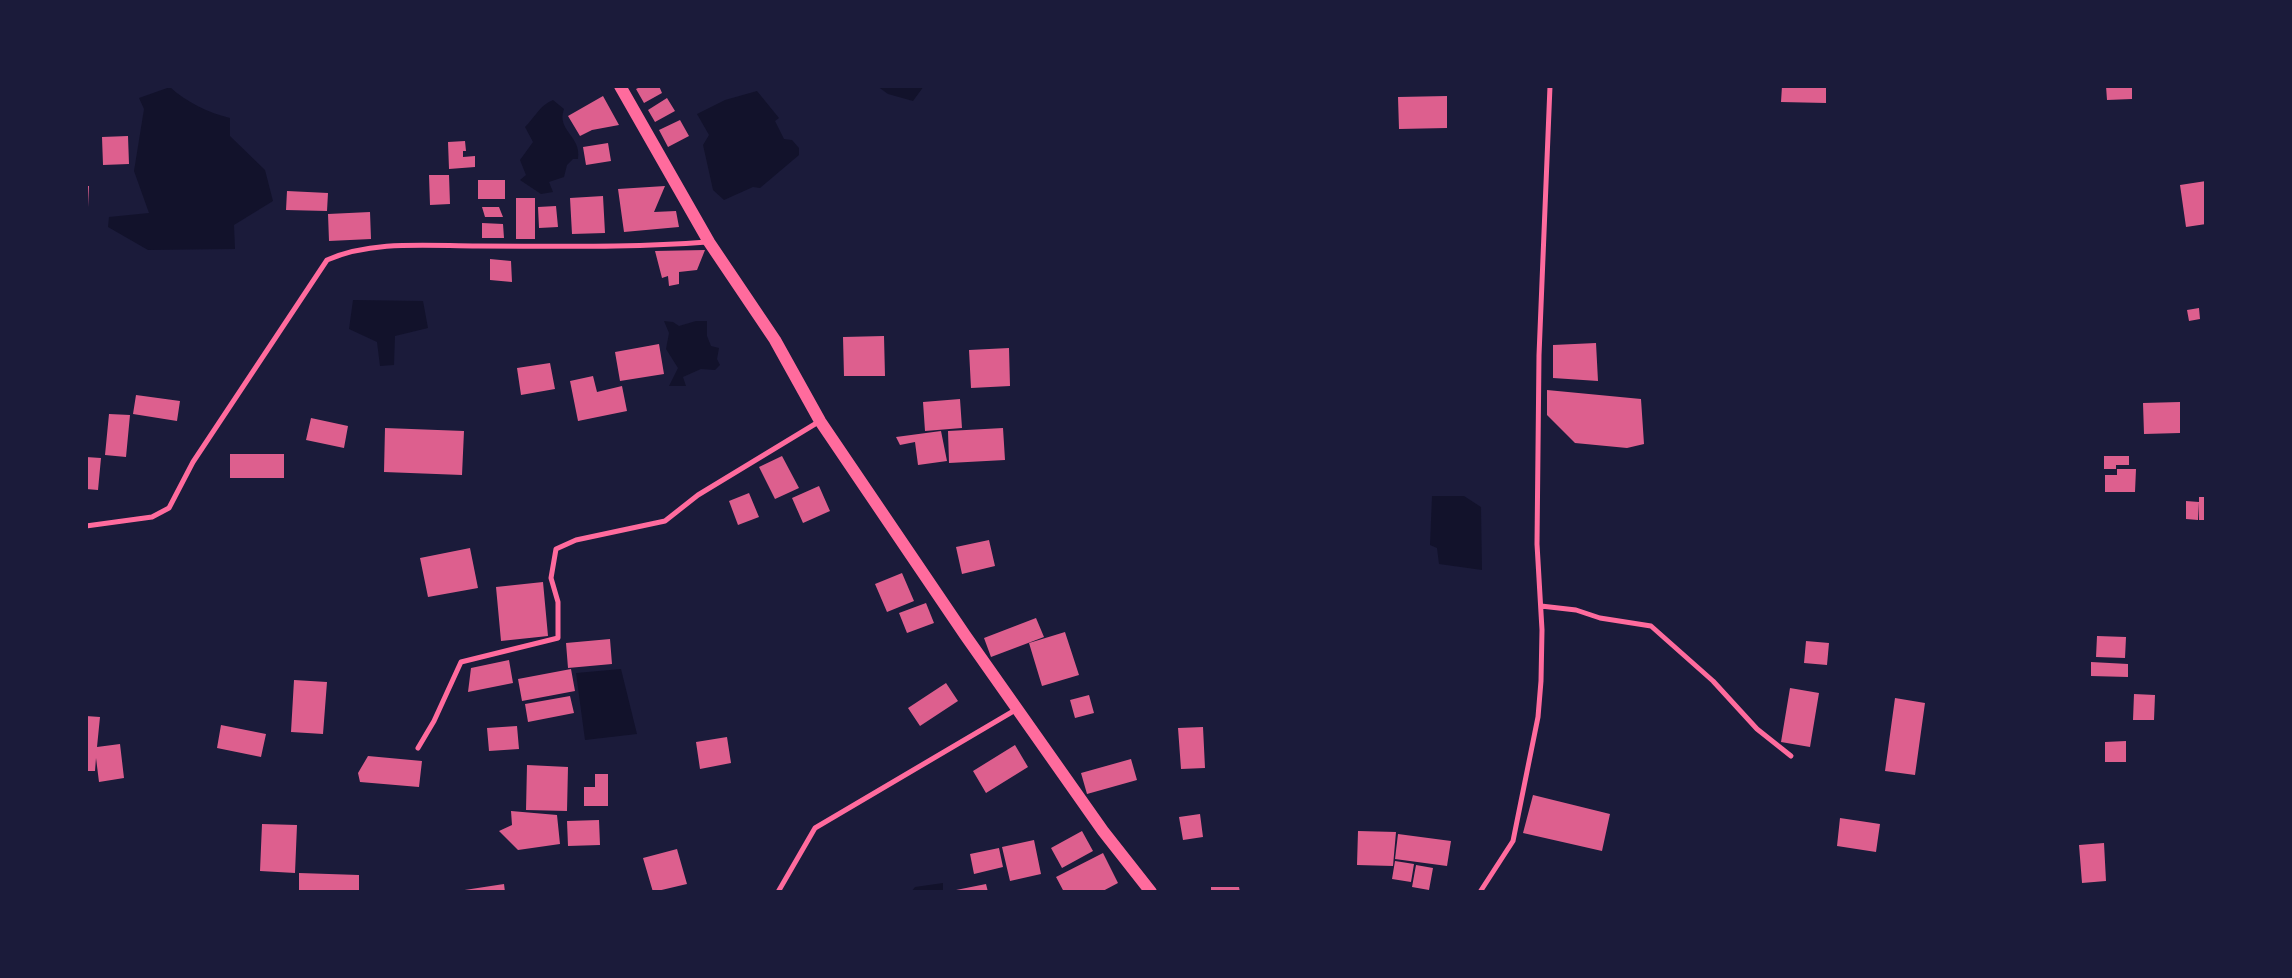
<!DOCTYPE html>
<html>
<head>
<meta charset="utf-8">
<style>
  body { margin:0 }
  #map { position:relative; width:2292px; height:978px; overflow:hidden; background:#1b1b3a; font-family:Barlow,sans-serif }
  canvas { display:block }
  .frame { position:absolute; inset:0; border:88px solid #1b1b3a; pointer-events:none }
</style>
</head>
<body>
<div id="map">
<canvas width="2292" height="978"></canvas>
<div class="frame"></div>
</div>
<script>
const g = document.querySelector('canvas').getContext('2d');
g.lineJoin = 'round';
function paint(path, color) { g.fillStyle = color; g.fill(path, 'evenodd'); }
function trace(path, color, width, dash) { g.strokeStyle = color; g.lineWidth = width; g.lineCap = dash ? 'butt' : 'round'; g.setLineDash(dash || []); g.stroke(path); }
const water = new Path2D(`
  M877,86H924L913,101L888,94Z
  M170,87C186,102 209,113 230,118V136L265,170L273,201L234,225L235,249L148,250L108,227L109,217L149,213L134,171L144,109L139,98Z
  M757,91L779,118L775,121L784,139L792,140L799,148V155L760,188L753,187L724,200L713,190L703,145L709,135L697,114L725,100Z
  M553,100L564,109C556,131 582,136 578,159H573L567,165L564,177L549,182L553,192L541,194L520,180L526,175L520,160L533,142L525,127C535,117 540,105 553,100Z
  M353,300L423,301L428,328L395,336L394,365L380,366L377,342L349,329Z
  M664,321L673,322L679,326L696,321H707V336L711,346L719,348L717,359L720,365L715,370L701,369L683,377L686,386H669L678,368L666,349L669,333Z
  M1432,496H1464L1481,507L1482,570L1439,564L1437,548L1430,545Z
  M621,669L637,734L585,740L576,673Z
  M943,883V892H911L915,887Z`);
const building = new Path2D(`
  M642,86H659L662,93L644,103L636,89Z
  M1782,86H1826V103L1781,102Z
  M2106,86H2132V99L2107,100Z
  M603,96L619,125L592,130L580,136L568,116Z
  M1447,96V128L1399,129L1398,97Z
  M667,98L675,111L655,122L648,110Z
  M680,120L689,136L668,147L659,130Z
  M128,136L129,164L103,165L102,137Z
  M465,141L466,151H463V157L475,156V167L449,169L448,142Z
  M608,143L611,161L586,165L583,147Z
  M429,175H449L450,204L430,205Z
  M478,180H505V199H478Z
  M2206,181V224L2186,227L2180,185Z
  M86,186H89L88,207H86Z
  M665,186L654,212L676,211L679,227L624,232L618,189Z
  M287,191L328,193L327,211L286,210Z
  M603,196L605,233L572,234L570,198Z
  M516,198H535V239H516Z
  M556,206L558,227L539,228L538,207Z
  M482,207H499L503,217H485Z
  M370,212L371,239L329,241L328,214Z
  M482,223L503,224L504,238H482Z
  M705,250L697,270L679,272V284L669,286L668,276L662,278L655,251Z
  M490,259L511,261L512,282L490,280Z
  M2199,308L2200,319L2189,321L2187,310Z
  M884,336L885,376H844L843,337Z
  M1596,343L1598,381L1553,378V345Z
  M659,344L664,374L620,381L615,352Z
  M1009,348L1010,386L971,388L969,350Z
  M550,363L555,389L521,395L517,368Z
  M593,376L597,392L622,386L627,411L578,421L570,381Z
  M1547,390L1641,399L1644,444L1627,448L1575,443L1547,415Z
  M136,395L180,401L177,421L133,414Z
  M960,399L962,428L925,431L923,402Z
  M2180,402V433L2144,434L2143,403Z
  M109,414L130,415L126,457L105,455Z
  M311,418L348,426L344,448L306,440Z
  M385,428L464,431L462,475L384,472Z
  M1003,428L1005,460L949,463L948,431Z
  M941,431L947,461L918,465L915,442L900,445L896,437Z
  M230,454H284V478H230Z
  M782,456L799,488L775,499L759,467Z
  M2104,456H2129V465H2116V469H2104Z
  M86,457L101,458L98,490L86,489Z
  M2117,469H2136L2135,492H2105V475H2117Z
  M819,486L830,511L803,523L792,498Z
  M749,493L759,517L738,525L729,501Z
  M2199,497H2206V520H2199Z
  M2186,501L2199,502L2198,520L2186,519Z
  M989,540L995,566L962,574L956,547Z
  M470,548L478,588L428,597L420,558Z
  M902,573L914,601L887,612L875,584Z
  M543,582L548,636L501,641L496,587Z
  M926,603L934,623L907,633L899,613Z
  M1036,618L1044,637L991,657L984,638Z
  M1065,632L1079,675L1042,686L1029,643Z
  M2097,636L2126,637L2125,658L2096,657Z
  M610,639L612,664L568,668L566,643Z
  M1806,641L1829,643L1827,665L1804,663Z
  M509,660L513,683L468,692L471,668Z
  M2091,662L2128,664V677L2091,676Z
  M571,669L575,691L522,701L518,679Z
  M294,680L327,682L323,734L291,732Z
  M946,683L958,701L920,726L908,708Z
  M1790,688L1819,693L1810,747L1781,742Z
  M2134,694L2155,695L2154,720H2133Z
  M1089,695L1094,713L1075,718L1070,700Z
  M570,696L574,713L528,722L525,704Z
  M1895,698L1925,703L1915,775L1885,771Z
  M86,716L100,717L97,747L120,744L124,778L99,782L96,758L95,771H86Z
  M221,725L266,734L261,757L217,748Z
  M517,726L519,749L489,751L487,728Z
  M1203,727L1205,768L1181,769L1178,728Z
  M727,737L731,763L700,769L696,742Z
  M2126,741V762H2105V742Z
  M1015,745L1028,767L986,793L973,771Z
  M368,756L422,761L419,787L360,782L358,773Z
  M1131,759L1137,780L1087,794L1081,773Z
  M527,765L568,767L567,811L526,810Z
  M595,774H608V806H584V787H595Z
  M1533,795L1610,814L1602,851L1523,833Z
  M511,811L557,815L560,844L518,850L499,831L512,825Z
  M1200,814L1203,837L1183,840L1179,817Z
  M1840,818L1880,824L1876,852L1837,846Z
  M599,820L600,845L568,846L567,821Z
  M262,824L297,825L295,873L260,871Z
  M1082,831L1093,851L1062,868L1051,848Z
  M1358,831L1396,832L1393,866L1357,865Z
  M1398,834L1451,841L1447,866L1395,859Z
  M1034,840L1041,874L1010,881L1002,847Z
  M2104,843L2106,881L2082,883L2079,845Z
  M999,848L1003,867L974,874L970,854Z
  M677,849L687,884L653,892L643,858Z
  M1103,853L1118,883L1101,892H1064L1056,877Z
  M1395,861L1414,864L1411,882L1392,879Z
  M1416,865L1433,868L1429,890L1412,887Z
  M299,873L359,875V892H299Z
  M504,884L505,892H458V891Z
  M986,884L988,892H951V891Z
  M1211,887H1239L1240,892H1211Z`);
const minor = new Path2D(`
  M86,526L152,517L169,508L193,462L327,260C373,240 428,246 478,246C554,246 630,248 707,242
  M1541,606L1576,610L1600,618L1651,626L1713,681L1757,729L1791,756
  M418,748L434,721L461,662L558,638V602L551,578L556,549L576,540L665,521L698,495L820,421
  M778,892L815,828L1017,709
  M1480,892L1513,841L1538,717L1541,681L1542,630L1537,544L1539,355L1550,86`);
const primary = new Path2D(`
  M620,86L709,242L775,340L820,421L965,635L1103,831L1151,892`);
paint(water, '#12122b');
paint(building, '#dd5f8e');
trace(minor, '#ff6b9d', 5);
trace(primary, '#ff6b9d', 12);
</script>
</body>
</html>
